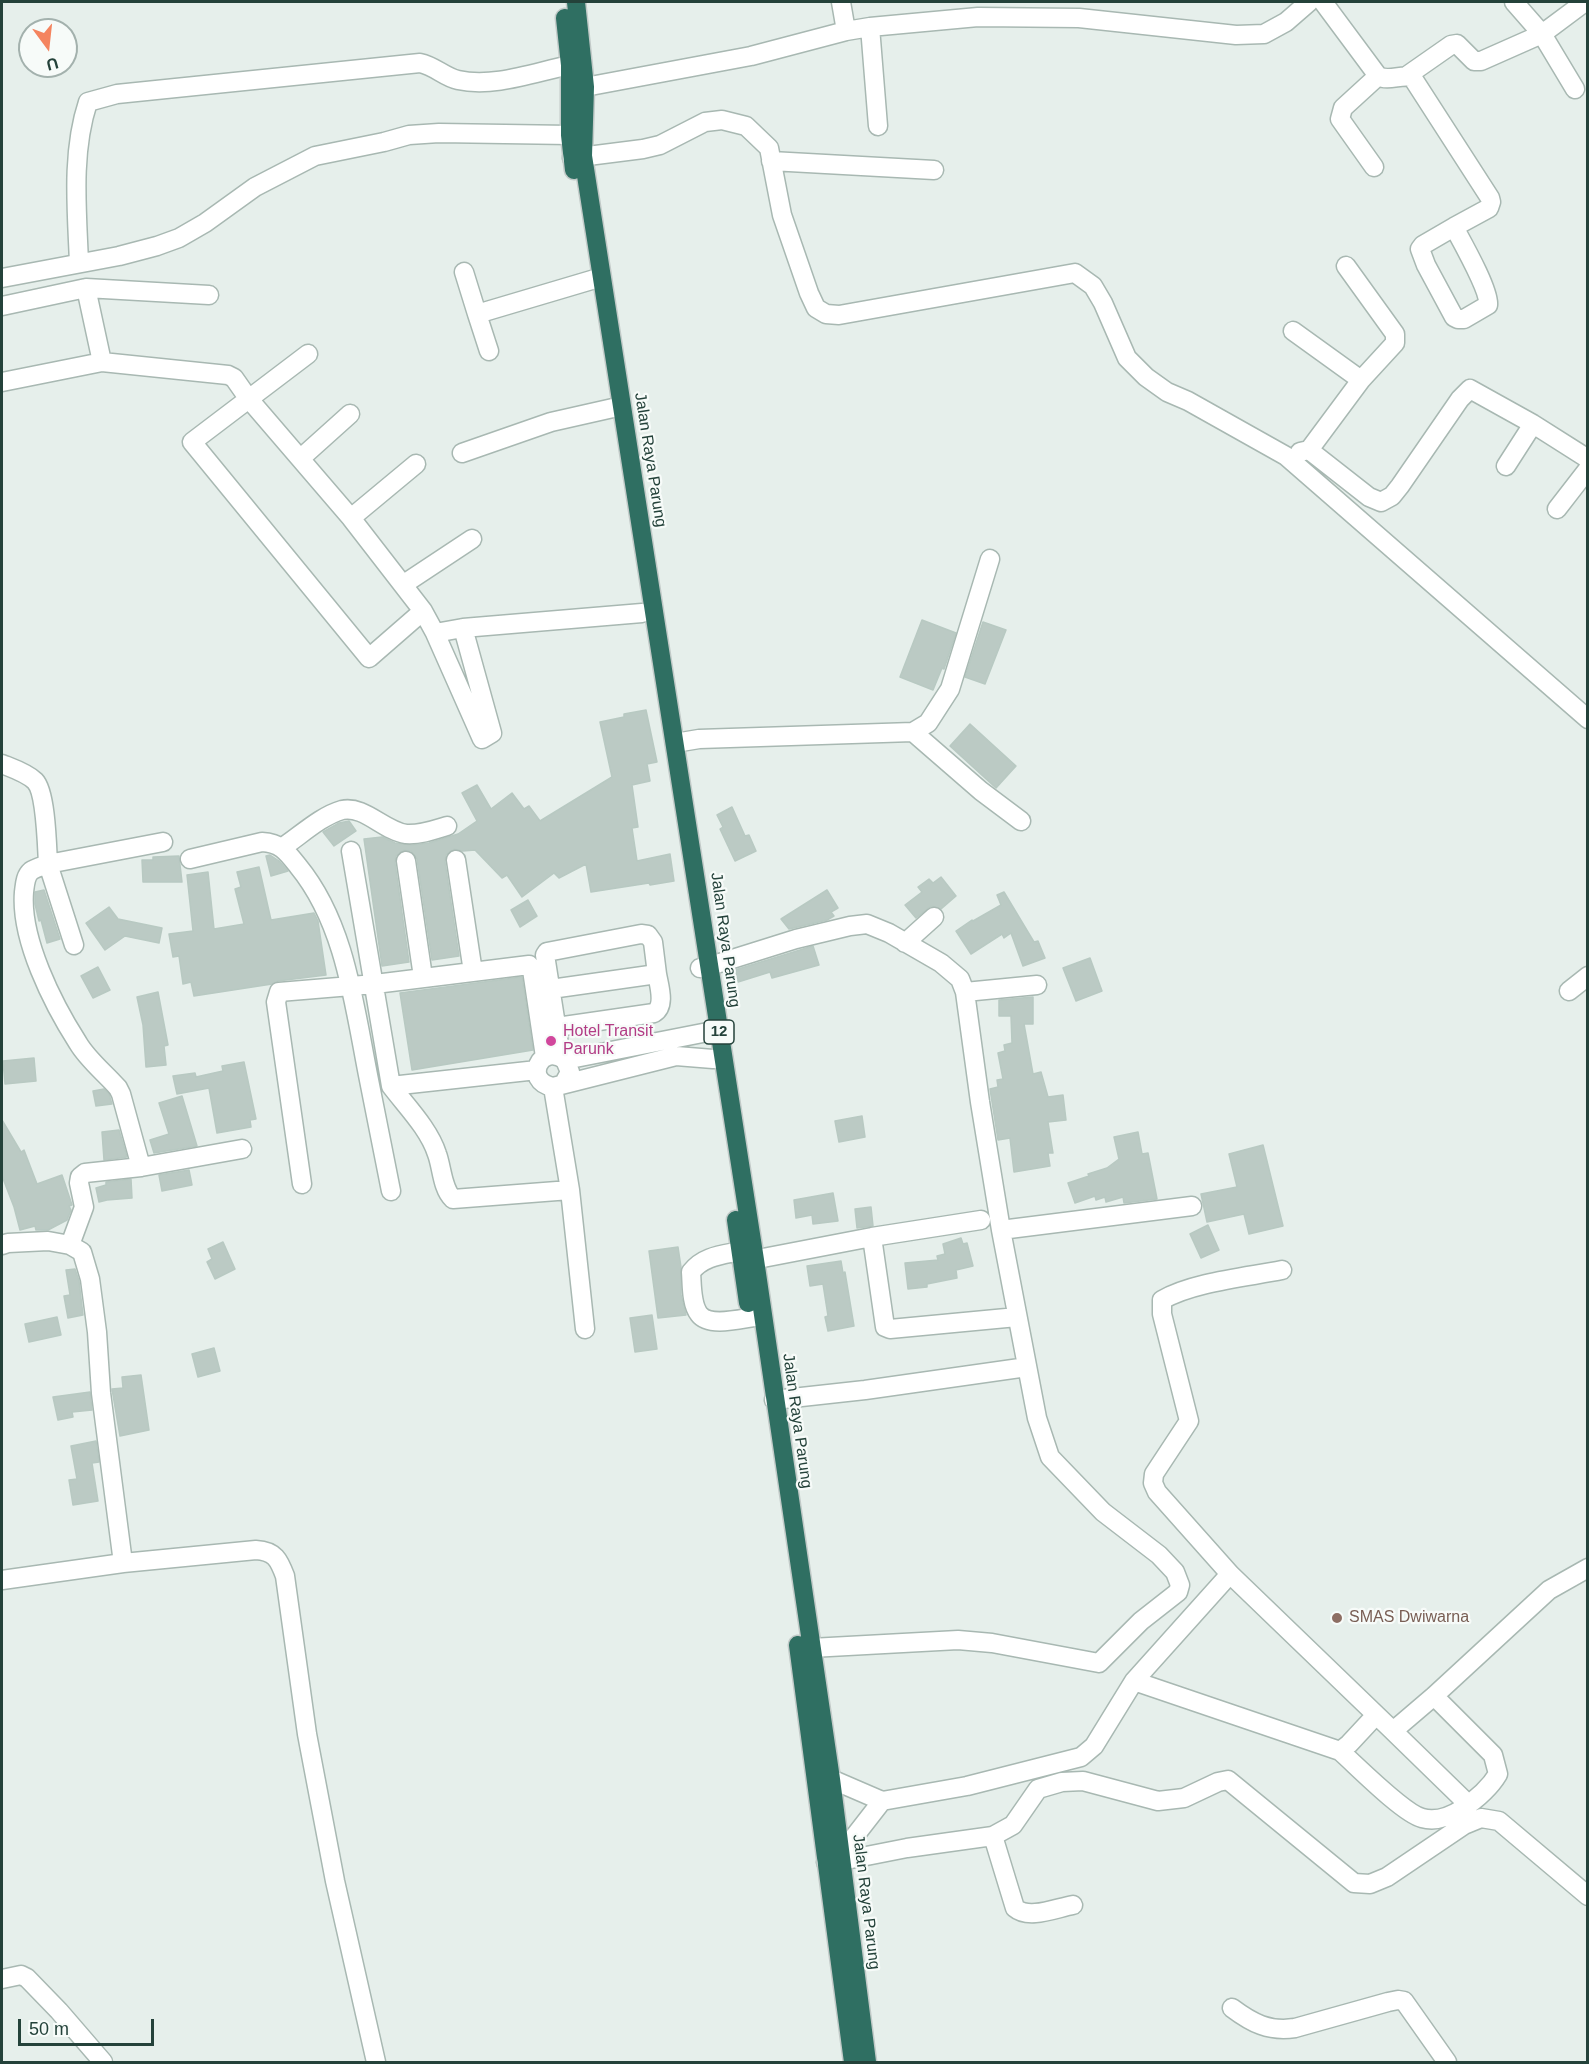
<!DOCTYPE html>
<html>
<head>
<meta charset="utf-8">
<style>
  body { margin:0 }
  #map { position:relative; width:1589px; height:2064px; overflow:hidden; background:#e6efeb; font-family:Arial,sans-serif }
  canvas { display:block }
  .frame { position:absolute; inset:0; border:3px solid #24423a; pointer-events:none }
  .north { position:absolute; left:18px; top:18px; width:60px; height:60px; box-sizing:border-box; background:#f7fbf9; border:2px solid #a3b1ad; border-radius:50%; rotate:165deg; font-size:16px; font-weight:700; line-height:24px; text-align:center; color:#24423a }
  .north::after { content:''; display:block; margin:auto; width:21px; height:27px; background:#f4845f; clip-path:polygon(50% 0,100% 100%,50% 72%,0 100%) }
  .scale { position:absolute; left:18px; top:2019px; width:136px; height:27px; box-sizing:border-box; border:3px solid #24423a; border-top:0; padding-left:8px; font-size:18px; line-height:21px; white-space:nowrap; color:#24423a; -webkit-text-stroke:4px #f7fbf9; paint-order:stroke }
</style>
</head>
<body>
<div id="map">
<canvas width="1589" height="2064"></canvas>
<div class="frame"></div>
<div class="north">U</div>
<div class="scale">50 m</div>
</div>
<script>
const g = document.querySelector('canvas').getContext('2d');
g.lineJoin = 'round';
function paint(path, color) { g.fillStyle = color; g.fill(path, 'evenodd'); }
function trace(path, color, width, dash) { g.strokeStyle = color; g.lineWidth = width; g.lineCap = dash ? 'butt' : 'round'; g.setLineDash(dash || []); g.stroke(path); }
function drawText(font, color, halo, rows, align = 'center') {
  g.font = font + ' Arial,sans-serif'; g.lineWidth = 4.5; g.setLineDash([]); g.textBaseline = 'middle'; g.strokeStyle = halo; g.fillStyle = color; for (const [text, x, y, turn = 0] of rows) {
    g.save(); g.translate(x, y); g.rotate((+turn || 0) * Math.PI / 180); g.textAlign = isNaN(turn) ? turn : align; if (halo) g.strokeText(text, 0, 0); g.fillText(text, 0, 0); g.restore();
  }
}
const building = new Path2D(`
  M922,620L956,633L944,669L942,668L933,690L900,677Z
  M983,622L1006,630L985,684L965,677Z
  M646,710L657,762L647,764L650,781L632,785L638,827L632,828L637,861L670,854L674,881L650,885L649,883L591,892L586,864L559,878L554,873L522,897L507,875L502,878L475,850L463,851L454,849L446,855L445,862L459,956L432,960L417,859L411,851L404,850L396,856L395,863L409,962L382,966L364,839L382,837L395,843L412,845L429,843L458,834L477,821L462,793L477,785L491,809L512,793L524,809L529,806L540,821L612,777L600,722L624,717V714Z
  M970,724L1016,766L996,788L950,746Z
  M732,807L745,836L749,835L756,851L735,861L720,829L723,827L717,815Z
  M349,821L356,831L334,846L323,832L339,823Z
  M270,855L279,861L288,871L271,876L266,856Z
  M179,856L182,882H143L142,860H153V857Z
  M259,867L271,920L314,913L318,921L326,975L278,981L272,984L194,996L191,982L183,984L179,956L173,957L169,934L193,931L187,875L208,872L214,929L244,924L235,889L241,887L237,872Z
  M941,877L956,896L941,909L931,906L916,918L905,905L922,892L918,887L929,879L933,883Z
  M44,890L60,939L47,943L41,920L39,921L35,904V892Z
  M827,890L838,908L831,912L834,916L827,920L789,929L781,919Z
  M1004,892L1034,942L1038,941L1045,958L1023,966L1011,933L1004,938L1002,934L971,954L956,931L972,920L973,921L1001,905L997,895Z
  M528,900L537,916L520,927L511,910Z
  M109,907L118,919L162,928L159,943L125,936L105,950L86,923Z
  M813,946L819,965L772,978L770,972L738,982L735,970Z
  M1090,958L1102,991L1076,1001L1063,968Z
  M98,967L110,990L93,998L81,976Z
  M522,977L533,1050L412,1070L400,993Z
  M158,992L168,1045L164,1046L166,1065L146,1067L143,1025L137,997Z
  M1033,997V1024H1024L1033,1074L1041,1072L1048,1097L1063,1095L1066,1120L1048,1122L1053,1153H1048L1050,1166L1014,1172L1010,1138L998,1140L990,1089L998,1087L997,1080L1003,1079L998,1053L1005,1051L1004,1045L1012,1043L1011,1016H999V1000Z
  M34,1058L36,1081L5,1084L3,1061Z
  M244,1062L256,1119L250,1120L251,1127L217,1133L209,1088L177,1094L173,1076L195,1073L196,1077L223,1071L222,1066Z
  M104,1089L109,1094L112,1104L96,1106L93,1091Z
  M182,1096L197,1146L154,1153L150,1140L169,1134L159,1103Z
  M862,1116L865,1137L839,1142L835,1121Z
  M2,1120L21,1152L24,1150L37,1184L62,1175L72,1205L69,1206L71,1210L67,1220L48,1230H36L35,1226L20,1230L14,1207L2,1176Z
  M119,1130L127,1157L104,1160L102,1132Z
  M1138,1132L1142,1154L1148,1153L1157,1199L1124,1203L1123,1197L1106,1202L1105,1197L1096,1200L1095,1196L1075,1203L1068,1183L1089,1176L1088,1174L1107,1168L1119,1159L1114,1137Z
  M1263,1145L1283,1226L1249,1234L1244,1214L1207,1222L1201,1194L1237,1187L1229,1154Z
  M189,1170L192,1185L162,1191L159,1175Z
  M131,1179L132,1198L107,1200L99,1202L96,1188L106,1185V1182Z
  M833,1193L838,1221L813,1224L812,1215L796,1218L794,1200Z
  M871,1207L873,1226L857,1228L855,1209Z
  M1208,1225L1219,1250L1201,1258L1190,1234Z
  M961,1238L963,1244L967,1243L973,1266L956,1270L957,1278L927,1284V1287L908,1289L905,1263L938,1260L937,1256L945,1254L943,1244Z
  M223,1242L235,1269L215,1279L207,1262L212,1259L208,1249Z
  M678,1247L681,1267V1295L686,1315L658,1318L649,1251Z
  M841,1261L843,1273L845,1272L854,1326L828,1331L825,1317L828,1316L823,1284L810,1286L807,1266Z
  M75,1269L79,1281L83,1315L68,1318L64,1296L70,1295L66,1270Z
  M652,1315L657,1349L635,1352L630,1318Z
  M57,1317L61,1335L29,1342L25,1324Z
  M214,1348L220,1371L198,1377L192,1354Z
  M141,1375L149,1430L120,1436L112,1389L123,1388L122,1377Z
  M90,1392L92,1410L72,1412L73,1417L58,1420L53,1397Z
  M96,1441L99,1462L92,1463L98,1501L73,1505L69,1480L77,1479L71,1446Z`);
const minor = new Path2D(`
  M841,2L846,31
  M1323,2L1378,76C1389,82 1400,74 1412,77L1490,198L1491,202L1489,208L1454,227
  M1514,2L1542,34L1585,2
  M870,27L878,126
  M1408,75L1451,45L1457,44L1474,61H1481L1542,34L1575,89
  M585,87L751,56L846,31L870,27L978,17L1079,18L1236,35L1264,34L1286,22L1309,2
  M572,158L643,149L660,145L705,122L722,120L746,126L769,148L782,215L809,293L816,308L826,314L839,315L1075,273L1093,286L1103,303L1127,358L1146,377L1167,392L1188,401L1286,456L1588,719
  M771,161L934,170
  M1374,167L1340,119L1343,108L1378,76
  M1454,227C1462,242 1490,291 1488,305L1464,319H1458L1454,317L1426,265L1420,249L1423,245Z
  M79,263C77,211 71,153 88,102L117,94L420,63C435,66 444,77 458,80C494,88 535,72 570,65
  M464,272L477,314
  M2,278L119,256L157,246L179,238L205,223L255,187L315,156L384,142L409,135L439,133L570,135
  M86,288L102,362
  M2,306L86,288L209,295
  M1293,331L1361,380
  M489,351L477,314L595,279
  M308,354L192,442L369,658L423,611
  M2,382L102,362L228,375L234,378L248,398L351,518L423,611L435,633L482,739L492,733L463,628
  M1309,450L1369,497L1381,502L1392,496L1400,486L1460,399L1470,389L1533,424L1585,457L1588,460
  M1300,452L1309,450L1361,380L1395,343V334L1346,266
  M462,453L551,422L613,408
  M301,458L350,414
  M1506,466L1533,424
  M1557,509L1588,469
  M351,518L416,464
  M404,584L472,539
  M435,633L463,628L642,613
  M913,732L981,791L1021,821
  M675,743L699,739L913,732L928,723L950,689L990,559
  M2,764C12,768 27,773 35,781C46,792 47,847 48,864C43,866 35,868 31,871C25,876 25,885 24,892C20,939 53,1004 78,1043C88,1060 105,1073 118,1088L121,1094L141,1167
  M283,847C301,835 321,816 342,810C364,805 384,831 406,834C420,835 434,830 447,826
  M351,851L391,1086
  M190,859L262,842C281,843 287,852 298,866C345,923 354,1004 368,1075C376,1114 383,1152 391,1191
  M456,860L473,972
  M406,861L423,977
  M905,943L934,917
  M74,945L48,864L163,842
  M700,968L710,966L796,939L850,926L867,924L889,933L941,963L960,979L965,992L980,1102L1001,1230L1037,1418L1050,1457L1103,1512L1159,1555L1175,1572L1180,1585L1178,1592L1141,1621L1099,1663L992,1643L958,1640L811,1648
  M551,989L657,974C659,986 666,1006 654,1013L557,1027
  M1569,991L1588,976
  M965,992L1037,985
  M561,1057L545,955L547,952L641,934L648,935L653,942L657,974
  M565,1060L718,1030
  M537,1070L391,1086C407,1107 429,1129 437,1154C442,1167 442,1189 453,1199L570,1190
  M564,1083L570,1072L565,1060C541,1042 522,1081 553,1087L676,1056L713,1059L723,1058
  M553,1087L570,1190L585,1329
  M302,1184L276,1002L279,992L375,984L529,965L532,970L545,1057
  M1001,1230L1192,1206
  M872,1237L885,1327L890,1329L1017,1317
  M2,1245L8,1243L48,1241L70,1245L84,1207L79,1183L80,1177L85,1173L141,1167L242,1149
  M70,1245L82,1252L90,1279L97,1332L101,1393L123,1563L256,1550C275,1551 279,1560 285,1576L307,1734L335,1881L376,2062
  M741,1251C722,1255 703,1256 691,1272C692,1284 691,1304 699,1314C710,1329 746,1317 762,1316
  M742,1262L872,1237L981,1220
  M774,1400L865,1390L1027,1367
  M1230,1574L1393,1731L1434,1696L1549,1590L1588,1568
  M2,1580L123,1563
  M1134,1681L1340,1751L1349,1744L1376,1715
  M1393,1731L1469,1805
  M1340,1751C1358,1767 1403,1813 1422,1818C1436,1822 1451,1816 1462,1809C1477,1799 1489,1789 1498,1774L1493,1755L1434,1696
  M831,1779L882,1801L840,1855
  M882,1801L967,1786L1081,1757L1094,1746L1134,1681L1230,1574L1157,1492L1153,1483L1154,1474L1189,1421L1162,1314V1300C1193,1282 1247,1277 1282,1270
  M993,1836L1015,1908C1029,1920 1056,1908 1073,1905
  M826,1862L841,1861L907,1848L993,1836L1013,1825L1038,1789L1062,1782L1083,1781L1158,1801L1184,1798L1218,1782L1228,1780L1354,1883L1370,1884L1387,1877L1464,1825L1481,1818L1499,1821L1588,1896
  M2,1979L21,1975L27,1978L59,2011L103,2062
  M1232,2008C1252,2023 1269,2032 1295,2028L1388,2002L1398,2000L1404,2001L1447,2062`);
const highway = new Path2D(`
  M576,2L585,87L583,156L755,1260L831,1779L867,2062
  M565,18L570,65V135L574,170
  M736,1220L748,1303
  M798,1645L853,2062`);
const markers = [
  [551,1041,6,"#d1479c"],
  [1337,1618,6,"#8d6e63"]
];
const shields = [
  [719,1032,30]
];
const shieldNames = [
  ["12",719,1032]
];
const streetNames = [
  ["Jalan Raya Parung",650,460,81],
  ["Jalan Raya Parung",725,940,82],
  ["Jalan Raya Parung",797,1421,82],
  ["Jalan Raya Parung",866,1902,83]
];
const hotelNames = [
  ["Hotel Transit",563,1032],
  ["Parunk",563,1050]
];
const educationNames = [
  ["SMAS Dwiwarna",1349,1618]
];
paint(building, '#bbcac4');
trace(building, '#b8c9c2', 1.5);
trace(minor, '#a8b8b2', 21);
trace(highway, '#c2cac8', 21);
trace(minor, '#fff', 18);
trace(highway, '#2f6f62', 18);
for (const [x, y, r, color] of markers) { const dot = new Path2D(); dot.arc(x, y, r, 0, 2 * Math.PI); g.fillStyle = color; g.fill(dot); trace(dot, '#f7fbf9', 2); }
for (const [x, y, w] of shields) { const box = new Path2D(); box.roundRect(x - w / 2, y - 12, w, 24, 4.5); g.fillStyle = '#f7fbf9'; g.fill(box); trace(box, '#24423a', 1.5); }
drawText('bold 15px', '#24423a', null, shieldNames);
drawText('16px', '#24423a', '#f7fbf9', streetNames);
drawText('16px', '#b23c85', '#f7fbf9', hotelNames, 'left');
drawText('16px', '#785e54', '#f7fbf9', educationNames, 'left');
</script>
</body>
</html>
